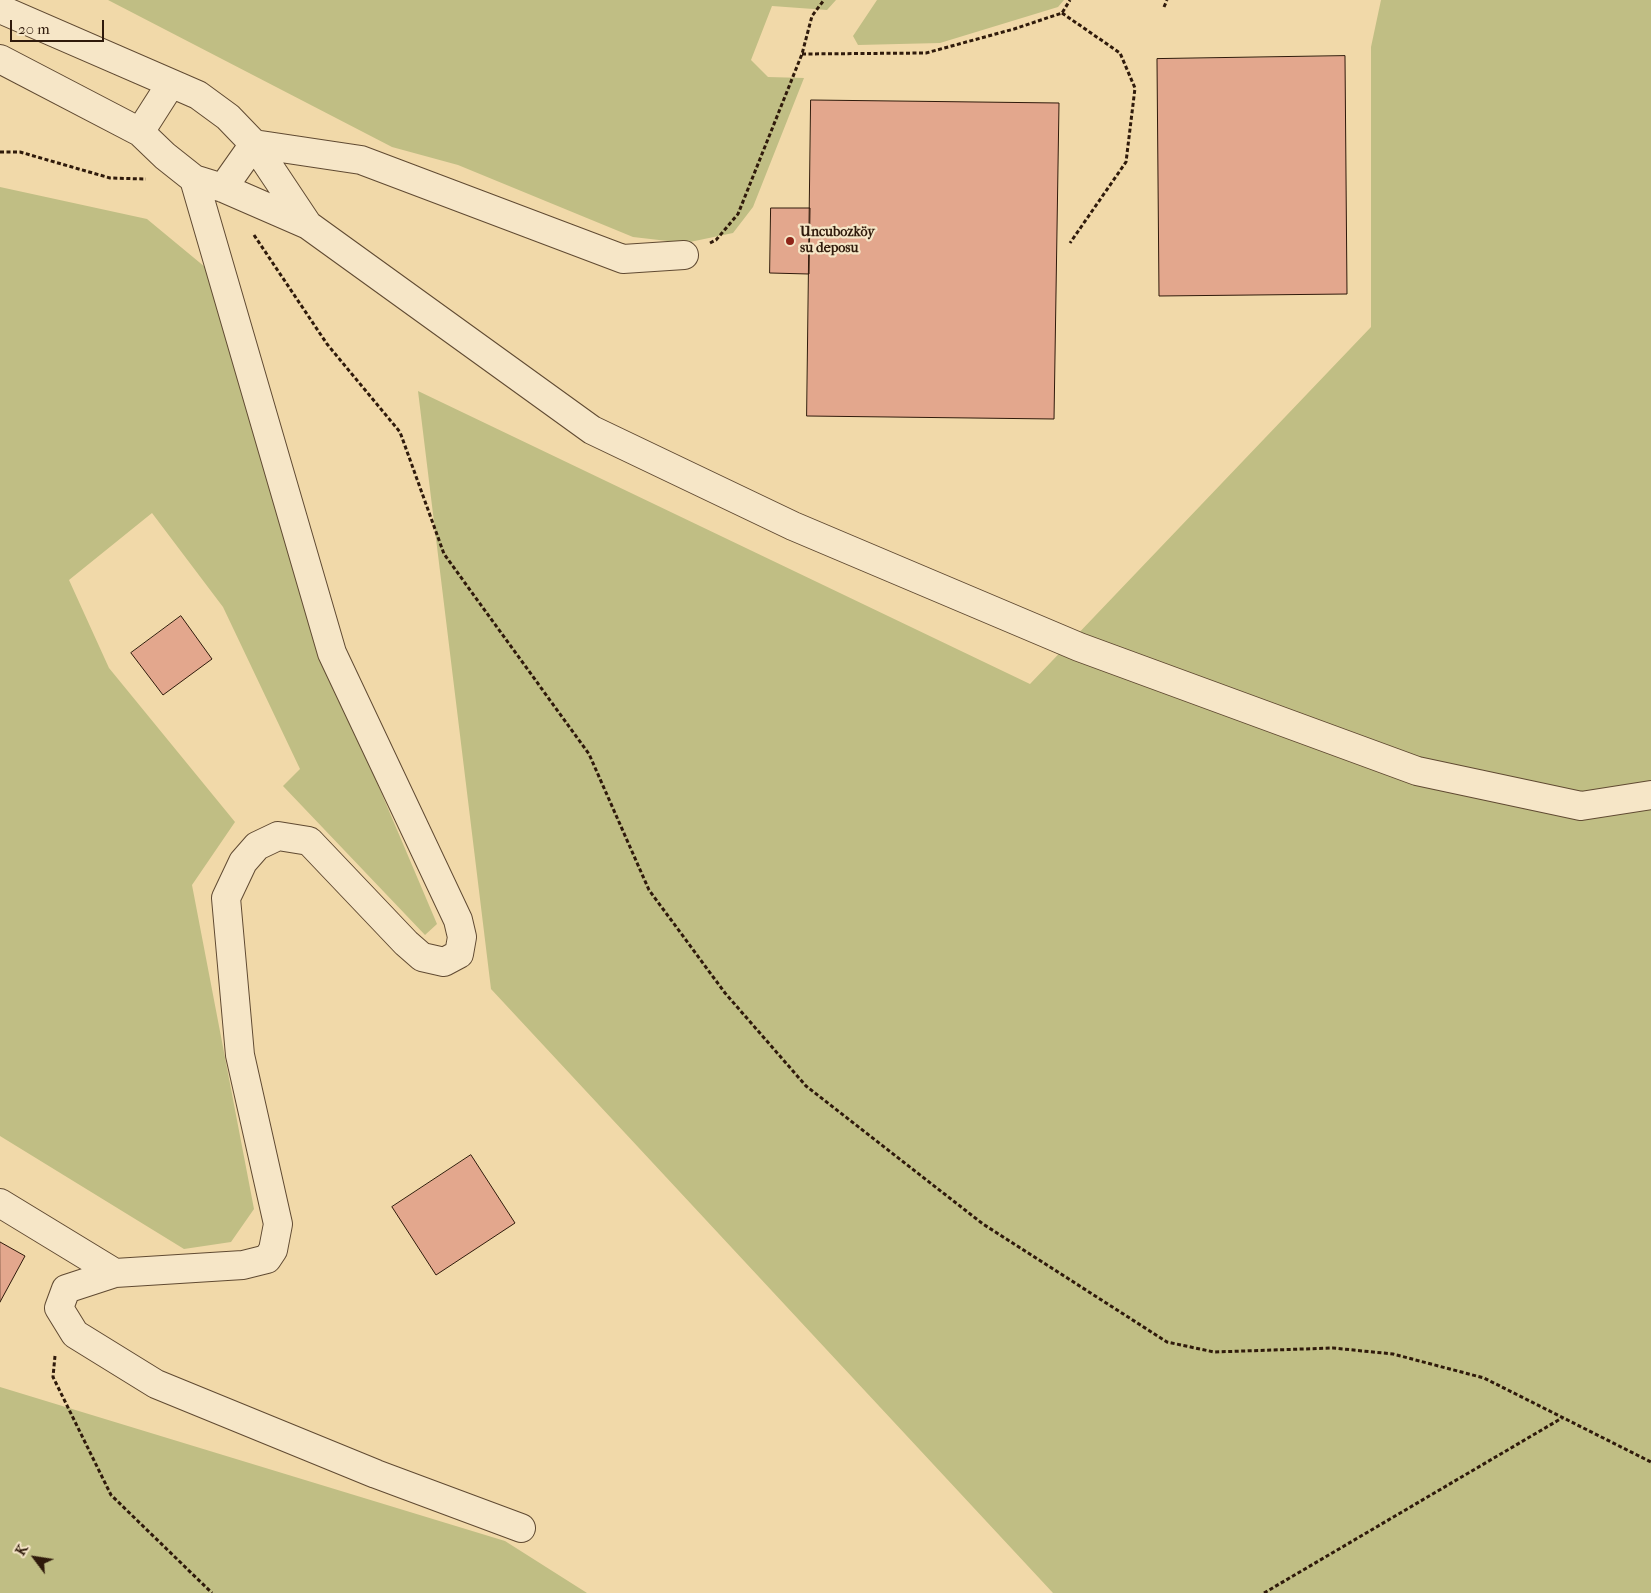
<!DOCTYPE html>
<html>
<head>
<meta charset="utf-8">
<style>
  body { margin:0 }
  #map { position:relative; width:1651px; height:1593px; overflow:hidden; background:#f1d9a9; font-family:"IM FELL French Canon",serif }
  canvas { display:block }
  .north { position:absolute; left:10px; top:1533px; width:50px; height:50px; -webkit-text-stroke:4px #f6e6c7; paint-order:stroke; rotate:301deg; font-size:14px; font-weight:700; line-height:20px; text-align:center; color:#2f1a0b }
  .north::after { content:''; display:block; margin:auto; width:18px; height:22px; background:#2f1a0b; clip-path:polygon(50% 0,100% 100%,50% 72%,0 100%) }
  .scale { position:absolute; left:10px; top:20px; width:94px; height:22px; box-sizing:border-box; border:2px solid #2f1a0b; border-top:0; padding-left:6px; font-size:15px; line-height:18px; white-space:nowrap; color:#2f1a0b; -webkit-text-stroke:4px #f6e6c7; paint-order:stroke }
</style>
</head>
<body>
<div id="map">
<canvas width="1651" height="1593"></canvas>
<div class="north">K</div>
<div class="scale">20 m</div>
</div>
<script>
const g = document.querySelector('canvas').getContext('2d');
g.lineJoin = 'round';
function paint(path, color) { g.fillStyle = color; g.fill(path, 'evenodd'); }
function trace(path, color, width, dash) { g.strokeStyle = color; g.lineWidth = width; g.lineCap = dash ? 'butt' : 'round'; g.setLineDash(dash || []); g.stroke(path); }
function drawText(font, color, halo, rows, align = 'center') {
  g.font = font + ' "IM FELL French Canon",serif'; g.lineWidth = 4.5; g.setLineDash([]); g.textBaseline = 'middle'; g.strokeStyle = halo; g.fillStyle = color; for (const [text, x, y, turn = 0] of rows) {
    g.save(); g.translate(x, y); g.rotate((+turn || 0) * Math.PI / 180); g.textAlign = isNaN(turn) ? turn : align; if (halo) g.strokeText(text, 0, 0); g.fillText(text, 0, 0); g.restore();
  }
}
const green = new Path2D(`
  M108,0H836L827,10L772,6L751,60L768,77L804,78L753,207L733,233L685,243L633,237L458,165L392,147Z
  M877,0H1064L1058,7L940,43L858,45L853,36Z
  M1381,0H1651V1593H1053L491,989L418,391L1030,684L1371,327V47Z
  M0,187L147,219L205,267L322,653L437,924L425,935L283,786L300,769L223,607L152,513L69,580L109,668L235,822L192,885L254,1209L231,1242L184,1249L0,1136Z
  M0,1387L505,1541L587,1593H0Z`);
const building = new Path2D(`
  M1345,56L1347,294L1159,296L1157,59Z
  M811,100L1059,103L1054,419L807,416Z
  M771,208H810L809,274L770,273Z
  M181,616L212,659L163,695L131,653Z
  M471,1155L515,1223L436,1275L392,1207Z
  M0,1242L25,1256L0,1302Z`);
const path = new Path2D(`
  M1164,7L1167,0
  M1062,13L1120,53L1135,88L1126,162L1070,243
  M802,54L926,53L1014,29L1062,13L1070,0
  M0,152H20L110,178L146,179
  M254,235L327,344L400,432L444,554L589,754L649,890L725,993L806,1086L983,1224L1167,1342L1214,1352L1333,1348L1393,1354L1484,1378L1651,1462
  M710,243L716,240L738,214L802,54L812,16L824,0
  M55,1356L53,1377L111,1495L212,1593
  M1264,1593L1562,1418`);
const minor = new Path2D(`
  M0,9L198,95L228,117L254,144L308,225
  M0,59L140,132L165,156L194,179L223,188L308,225L592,430L793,526L1079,647L1417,771L1581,806L1651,795
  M140,132L170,85
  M254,144L361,160L623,259L684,255
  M194,179L332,653L458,920L462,937L459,954L444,962L422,957L406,943L309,841L278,836L257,846L243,862L226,898L240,1055L278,1224L273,1250L267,1259L243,1265L115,1273L66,1289L59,1308L75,1334L156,1384L376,1474L521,1528
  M223,188L254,144
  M0,1203L115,1273`);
const markers = [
  [790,241,5,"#8f2418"]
];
const poiNames = [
  ["Uncubozköy",800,233],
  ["su deposu",800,249]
];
paint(green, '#c0be84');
paint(building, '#e3a78d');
trace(building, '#2f1a0b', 1);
trace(minor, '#604a32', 30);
trace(path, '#2f1a0b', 3, [4, 2.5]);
trace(minor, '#f6e6c7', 28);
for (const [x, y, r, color] of markers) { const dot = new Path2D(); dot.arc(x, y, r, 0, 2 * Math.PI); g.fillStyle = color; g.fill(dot); trace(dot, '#f6e6c7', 2); }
drawText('bold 14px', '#2f1a0b', '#f6e6c7', poiNames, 'left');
</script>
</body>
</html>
